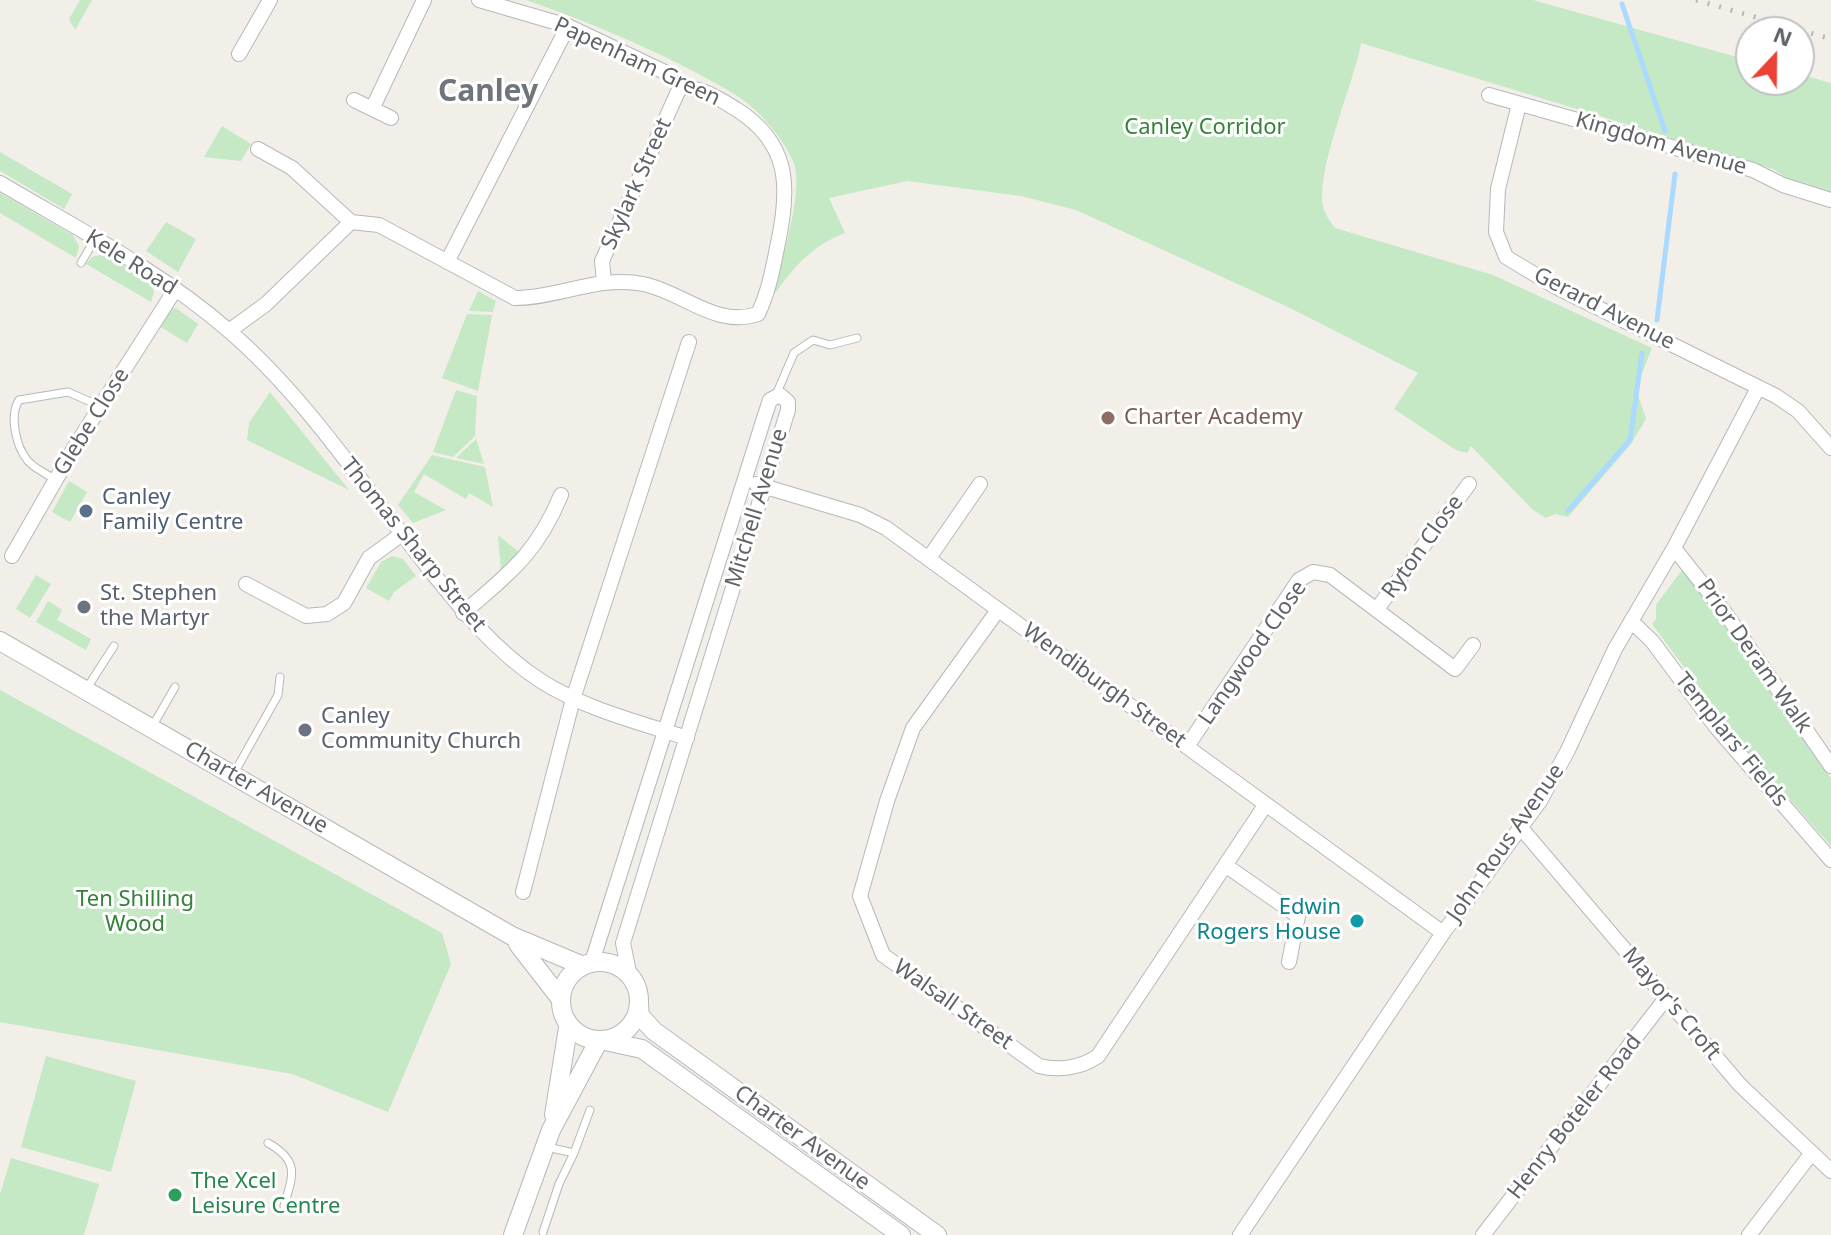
<!DOCTYPE html>
<html>
<head>
<meta charset="utf-8">
<style>
  body { margin:0 }
  #map { position:relative; width:1831px; height:1235px; overflow:hidden; background:#f1efe8; font-family:"Noto Sans",sans-serif }
  canvas { display:block }
  .north { position:absolute; left:1735px; top:16px; width:80px; height:80px; box-sizing:border-box; background:#fff; border:2px solid #bfc1c3; border-radius:50%; rotate:22deg; font-size:22px; font-weight:700; line-height:32px; text-align:center; color:#5f6368 }
  .north::after { content:''; display:block; margin:auto; width:28px; height:36px; background:#ea4335; clip-path:polygon(50% 0,100% 100%,50% 72%,0 100%) }
</style>
</head>
<body>
<div id="map">
<canvas width="1831" height="1235"></canvas>
<div class="north">N</div>
</div>
<script>
const g = document.querySelector('canvas').getContext('2d');
g.lineJoin = 'round';
function paint(path, color) { g.fillStyle = color; g.fill(path, 'evenodd'); }
function trace(path, color, width, dash) { g.strokeStyle = color; g.lineWidth = width; g.lineCap = dash ? 'butt' : 'round'; g.setLineDash(dash || []); g.stroke(path); }
function drawText(font, color, halo, rows, align = 'center') {
  g.font = font + ' "Noto Sans",sans-serif'; g.lineWidth = 6; g.setLineDash([]); g.textBaseline = 'middle'; g.strokeStyle = halo; g.fillStyle = color; for (const [text, x, y, turn = 0] of rows) {
    g.save(); g.translate(x, y); g.rotate((+turn || 0) * Math.PI / 180); g.textAlign = isNaN(turn) ? turn : align; if (halo) g.strokeText(text, 0, 0); g.fillText(text, 0, 0); g.restore();
  }
}
const green = new Path2D(`
  M80,0H92L75,30L69,19Z
  M526,0H1533L1751,61V80H1799V74L1831,83V191L1787,178L1773,169L1361,43C1355,82 1311,179 1325,212C1327,218 1332,223 1335,228L1493,275L1652,348L1636,389L1646,419L1631,444L1568,517L1555,514L1546,518L1533,510L1471,446L1467,453L1456,450L1394,409L1418,373L1290,308L1076,210L1021,196L907,181L829,198L845,233C811,246 794,267 773,296C780,264 804,193 794,164C784,138 759,110 736,95C675,58 593,23 526,0Z
  M222,126L251,144L241,161L204,157Z
  M0,152L72,194L64,209L0,171Z
  M0,193L73,235L79,246L76,258L0,213Z
  M166,222L196,239L178,272L146,251Z
  M104,254L150,281L154,292L151,302L86,264L92,257Z
  M478,291L496,301L493,312L469,311Z
  M176,308L198,324L187,343L159,326L168,310Z
  M467,314L492,315L478,391L442,378Z
  M456,390L477,396L475,436L453,457L433,452Z
  M270,392L349,490L247,440L249,423Z
  M476,439L484,464L456,458Z
  M432,455L485,467L493,507L469,493L466,499L424,474L414,492L446,510L413,523L398,505Z
  M69,481L87,492L70,522L52,512Z
  M498,535L520,553L501,571Z
  M392,556L403,559L416,576L394,592L389,601L366,588L381,562Z
  M1682,570L1687,572L1831,778V846L1739,741L1652,624L1656,619V605Z
  M36,575L51,584L30,618L16,609Z
  M48,601L62,610L57,620L91,639L86,650L36,622Z
  M0,690L442,933L451,964L388,1112L292,1074L0,1022Z
  M46,1056L136,1081L111,1172L21,1147Z
  M11,1158L99,1184L84,1235H0V1194Z`);
const stream = new Path2D(`
  M1622,4L1665,131
  M1657,320L1675,174
  M1568,511L1630,440L1642,353`);
const service = new Path2D(`
  M81,263L95,239
  M776,395L794,353L813,340L830,345L857,338
  M56,480C47,474 35,469 28,461C16,447 9,416 19,400L68,392L100,406
  M87,688L114,646
  M152,727L175,687
  M233,775L278,695L280,677
  M268,1143C300,1161 293,1175 284,1206
  M574,1153L590,1110
  M543,1232L559,1184L574,1153L547,1147`);
const minor = new Path2D(`
  M239,54L270,0
  M1489,95L1753,170L1783,185L1831,200
  M354,100L391,118
  M1519,104L1498,189L1496,232L1506,257L1554,286L1776,396L1798,411L1831,448
  M373,107L424,0
  M258,149L292,168L351,222
  M0,183C78,229 160,271 228,330C304,395 362,484 423,561C458,605 493,650 541,681C585,709 638,722 687,738
  M447,262L568,26
  M604,282L602,261L680,87
  M229,331L266,304L351,222L379,225L515,298C558,298 599,275 643,284C683,292 715,328 758,314C769,291 773,268 778,243C790,187 790,143 736,109C716,97 703,88 680,87L671,75L568,26L479,0
  M756,484L860,515L886,528L1443,933
  M1674,548L1726,614L1831,766
  M12,556L74,448L175,290
  M929,558L980,484
  M246,584L306,616L327,614L344,603L369,558L402,534
  M1377,609L1469,484
  M998,610L913,728L887,801L860,896L883,955L1039,1066C1058,1071 1081,1068 1098,1056L1266,804
  M463,613C510,573 537,553 561,495
  M1631,621L1652,641L1716,727L1831,860
  M1188,745L1299,580L1313,572L1330,575L1455,669L1473,645
  M1521,828L1740,1085L1831,1171
  M1225,865L1298,916L1289,962
  M523,892L573,699L689,342
  M592,962L765,415L770,400L780,395L788,402V410L623,943L629,972
  M1240,1235L1443,933L1540,801L1567,752L1615,649L1674,548L1758,388
  M1483,1235L1666,998
  M1749,1235L1811,1154`);
const tertiary = new Path2D(`
  M0,641L512,936L581,965
  M518,944L560,998
  M561 1001a39 39 0 1 1 78 0a39 39 0 1 1-78 0Z
  M639,1005L640,1016L654,1031L937,1235
  M605,1041L642,1049L901,1235
  M554,1115L568,1028
  M513,1235L551,1130L598,1042`);
const rail = new Path2D(`
  M1696,0L1831,39`);
const markers = [
  [1108,418,8,"#8d6e63"],
  [86,511,8,"#5c6f8a"],
  [84,607,8,"#6b7280"],
  [305,730,8,"#6b7280"],
  [1357,921,8,"#0f9aa8"],
  [175,1195,8,"#2e9e5b"]
];
const streetNames = [
  ["Papenham Green",637,62,25],
  ["Kingdom Avenue",1661,144,16],
  ["Skylark Street",637,184,-66],
  ["Kele Road",131,263,32],
  ["Gerard Avenue",1604,309,27],
  ["Glebe Close",92,422,-58],
  ["Mitchell Avenue",757,508,-73],
  ["Thomas Sharp Street",413,545,51],
  ["Ryton Close",1423,547,-54],
  ["Langwood Close",1253,653,-55],
  ["Prior Deram Walk",1754,656,55],
  ["Wendiburgh Street",1104,686,36],
  ["Templars' Fields",1731,740,51],
  ["Charter Avenue",256,788,30],
  ["John Rous Avenue",1506,843,-55],
  ["Mayor's Croft",1671,1004,50],
  ["Walsall Street",953,1005,35],
  ["Henry Boteler Road",1575,1117,-52],
  ["Charter Avenue",802,1138,36]
];
const parkNames = [
  ["Canley Corridor",1205,128],
  ["Ten Shilling",135,900],
  ["Wood",135,925]
];
const educationNames = [
  ["Charter Academy",1124,418]
];
const serviceNames = [
  ["Canley",102,498],
  ["Family Centre",102,523]
];
const worshipNames = [
  ["St. Stephen",100,594],
  ["the Martyr",100,619],
  ["Canley",321,717],
  ["Community Church",321,742]
];
const cultureNames = [
  ["Edwin",1341,908],
  ["Rogers House",1341,933]
];
const leisureNames = [
  ["The Xcel",191,1182],
  ["Leisure Centre",191,1207]
];
const districtNames = [
  ["Canley",488,92]
];
paint(green, '#c5e8c5');
trace(stream, '#aadaff', 5);
trace(service, '#b5b8bc', 9);
trace(minor, '#b5b8bc', 16);
trace(tertiary, '#b5b8bc', 20);
trace(service, '#fff', 7);
trace(minor, '#fff', 14);
trace(tertiary, '#fff', 18);
trace(rail, '#b6b7b8', 5, [2, 10]);
for (const [x, y, r, color] of markers) { const dot = new Path2D(); dot.arc(x, y, r, 0, 2 * Math.PI); g.fillStyle = color; g.fill(dot); trace(dot, '#fff', 3); }
drawText('22px', '#5f6368', '#fff', streetNames);
drawText('22px', '#348238', '#fff', parkNames);
drawText('22px', '#785e54', '#fff', educationNames, 'left');
drawText('22px', '#4e5e75', '#fff', serviceNames, 'left');
drawText('22px', '#5b616d', '#fff', worshipNames, 'left');
drawText('22px', '#0d838f', '#fff', cultureNames, 'right');
drawText('22px', '#27864d', '#fff', leisureNames, 'left');
drawText('bold 30px', '#70757a', '#fff', districtNames);
</script>
</body>
</html>
